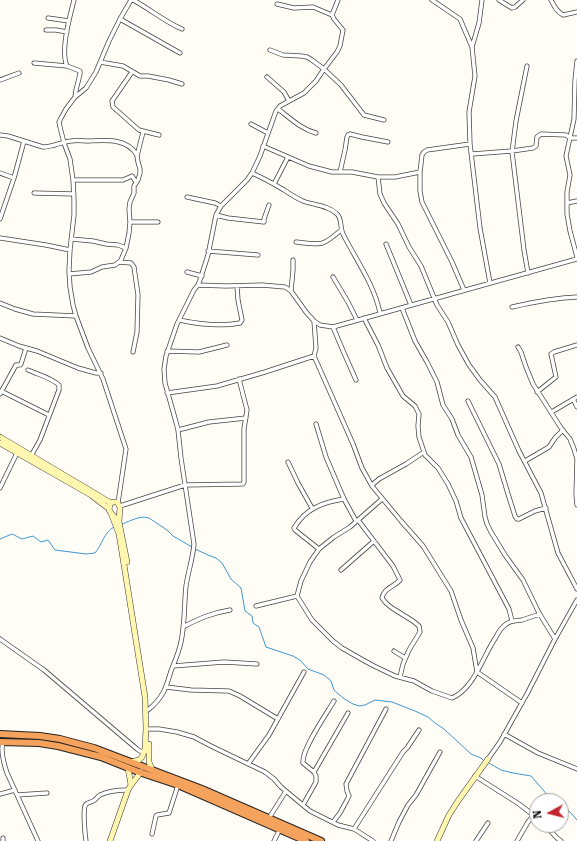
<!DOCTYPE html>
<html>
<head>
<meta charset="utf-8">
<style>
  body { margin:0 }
  #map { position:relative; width:577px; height:841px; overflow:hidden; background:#fffdf5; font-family:"Roboto Serif",serif }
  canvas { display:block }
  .north { position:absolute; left:529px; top:793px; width:40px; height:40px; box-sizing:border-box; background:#fff; border:1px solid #a0a0a0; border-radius:50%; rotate:263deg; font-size:11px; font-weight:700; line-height:16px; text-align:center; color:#111 }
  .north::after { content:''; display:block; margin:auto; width:14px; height:18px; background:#c4262e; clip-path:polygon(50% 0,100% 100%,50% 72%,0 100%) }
</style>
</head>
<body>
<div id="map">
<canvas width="577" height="841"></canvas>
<div class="north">N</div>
</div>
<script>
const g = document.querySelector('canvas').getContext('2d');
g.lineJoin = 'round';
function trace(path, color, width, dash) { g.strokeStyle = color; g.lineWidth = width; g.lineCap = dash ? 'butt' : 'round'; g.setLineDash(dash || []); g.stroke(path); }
const stream = new Path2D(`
  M122,524C131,521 140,515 149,518L167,530L173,536L192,547
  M0,539L12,534L22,539L33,536L41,542L48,540L55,550L86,554L95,553C102,545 104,532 114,527
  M195,549L208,555L216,558L222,563L231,579L241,588L245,611L252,616L253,623L259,627L266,647L293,656L300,660L308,669L324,675L331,681L334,690L343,698L353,704L359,706L365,705L375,700L392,702L415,711L428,717L435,723L444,729L471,754L481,758L484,761
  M489,763L501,770L513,773L531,776L550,798L555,801
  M561,805L570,812L577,820`);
const street = new Path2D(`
  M74,0C70,16 60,51 67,66L80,71V74L76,90L75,97
  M133,0C150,9 165,22 182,29
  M432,0L460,19L472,47
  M499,0L512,8L515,7L523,0
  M551,0C554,6 557,12 563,15L577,12
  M332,15L338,0
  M48,18L69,21
  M120,19L180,53
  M46,30H56L67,32
  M270,50L283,55L301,56L307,57L312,60L324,69L341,85L364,115L384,120
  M577,61L575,80L574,119L566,156L570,175L567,192V214L570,231L577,257
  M100,62L123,66L140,76H148L169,80L182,84
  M34,63L67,66
  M527,66L516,121L512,152L524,250L528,273
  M132,72L112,101L113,107L139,130L159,135
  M267,77L284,92L289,101
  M0,80L19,73
  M278,109C290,118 301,129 316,133
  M251,124L268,133
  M0,135L8,136L43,147C53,147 61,142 71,141C77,140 83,141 89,141C106,140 127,138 137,155
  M470,144L469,112L475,76L472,47L479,23L482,0
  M263,146L309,166L332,172H352L378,177H395L420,172
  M472,154L512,151L533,148L536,146L537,137L541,134L566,135L570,138H577
  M340,172L345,150L347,137L348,135L350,134L362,137L388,142
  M0,173L14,178
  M252,173C263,178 274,184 284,190C290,194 296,198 303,201C313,205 328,205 337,214C342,218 340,228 343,234C356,260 374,284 380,313
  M378,177L380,194L384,203L398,224L409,247L421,266L437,305L448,322L458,345L469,365L480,380L495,397L519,451L541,493L558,553L577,589
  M73,180H123L132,176L136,182
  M274,184L288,157
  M34,193L74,194
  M187,197L215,203L221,206
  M567,203L577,201
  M216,215L228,218L264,222V219L269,205
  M0,219L14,178L24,141
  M130,222H158
  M0,238L46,245L70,250
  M71,239L93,241L106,244L118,245L126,248
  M296,242C321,245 322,247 341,230
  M386,244L411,305
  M208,251L258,255
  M119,262L131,263L134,267L138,295L137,332L133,352
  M187,272L202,276
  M69,274L91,272L102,267L115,265L119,262L121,260L126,248L129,233L130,222L129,209L130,202L134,193V186L138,180L140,173V169L138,162L137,156L143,132
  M333,277L348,302L357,320
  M198,285L226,286L262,285L285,287L291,291L306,312L314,321L320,325L333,327L577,259
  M464,290L452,262L422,202L420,191V172L422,155L424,152L427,150L470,144L480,228L490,283
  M291,291L293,270V260
  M0,303L15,309L33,314L76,316
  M512,307C534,302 555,298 577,297
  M402,308L415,341L427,362L437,382L443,405L452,419L458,435L471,457L482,495L485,517L487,524L491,532L505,555L523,580L539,613L555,639
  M364,318L378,345L387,368L403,396L415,406L419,414L418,426L419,437L425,455L438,468L448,484L456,501L461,518L509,609L512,621
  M179,320C198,324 220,327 240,323L242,320L238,300L237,286
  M333,327L344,353L356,380
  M0,338L19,346L37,351L78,368L96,373H101
  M518,347L521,352L526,367L533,384L561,428L570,439L574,449L577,459L576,494L577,505
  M167,351L199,352L227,345
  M314,356L316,348L314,321
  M28,370C39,375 50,377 59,385V390L40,440L31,456
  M1,391L49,415
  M537,392L556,377L551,354L554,352L577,345
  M167,393L217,386L265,372L314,356L353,444L362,468L372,486L401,521L423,546L451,591L461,620L473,648L477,672L522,703
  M0,394L16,365H20L21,364L26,348
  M573,399L577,407
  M468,401L499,464L508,494L515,516L517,519H519L535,511L546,508
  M551,412L555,410L577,397
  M316,424L326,457L344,499L356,521
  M178,430L209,422L246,418
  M525,461L549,447L555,438L563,430
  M288,462L298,483L312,508
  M372,485L379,479L406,464L424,452
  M0,488L17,453
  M382,499L350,527L334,537L319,549L310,562L301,581L297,596L312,620L333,641L342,648L363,660L374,666L395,676L414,681L421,685L432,691L452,698C474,689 483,656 496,637C498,633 501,628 505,625C510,620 516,621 522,620C528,618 534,616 540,614
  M118,503L126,449L103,379L88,348L76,316L73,305L70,287L69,270L70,250L74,215V200L73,180L70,159L64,143L60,127L59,122L61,118L66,109L75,97L86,88L96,72L109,41L120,19L131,0
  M120,506L185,485L243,484L244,482V429L247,410L239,379
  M358,520L393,566L400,580C394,587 384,588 382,598L386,603L392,608L413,621L419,626L420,632L409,650L403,664L400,677
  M319,549L295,530L294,528C305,509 323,502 344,499
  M341,570L374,541
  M256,606L297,596
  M183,627C200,618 212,613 230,610
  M0,639L44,670L137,749L140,751L145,752
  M394,651L405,658
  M173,666L224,662L257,664
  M166,687L191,690L229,691L240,696L278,719
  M148,710C163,698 166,688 171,671C175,661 179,652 181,642C185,624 184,605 186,586C188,572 193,558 194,544L181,458L178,430L176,422L165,383L164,369L166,356L177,324L194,290L198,285L200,280L208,255L216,215L221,206L247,180L252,173L260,156L276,111L280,106L304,93L316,81L324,69L337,52L340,46L343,30L334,19L332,15L313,7L294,8L277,4
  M149,729H159L177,732L194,737L211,746L265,772L274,779L281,787L310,811L338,825L354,829L373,841
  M504,734L538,753L577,769
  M3,742C0,751 4,764 7,773L38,841
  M488,759L500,742L528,692L555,639L577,600
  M248,764L269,735L304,672
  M314,772L348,713
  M475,776L519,804L537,818
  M0,794L15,790
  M17,795L47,793
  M303,805L316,782V776L314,772L303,763C301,750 327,713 334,701
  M269,818L286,791
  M333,822L340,813L347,800L349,796L347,791L346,784L386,709
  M545,825L557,838L561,841
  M354,829L403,752L407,748L419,730
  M152,834L156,816L157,815L169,813L170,810L178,785
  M3,838V841
  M86,841C85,834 83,812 85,806C86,802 90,803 93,801C96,800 97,797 100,795C108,791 119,790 128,790
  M274,841L280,829
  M391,841L399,822L408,805L416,795L440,752
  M476,841L488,823
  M517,841L528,822L534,815`);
const secondary = new Path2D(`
  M0,437L111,503
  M0,443L91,495L108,508
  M111,513L119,522L120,507L117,502H113L110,504L109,510L111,513L119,534L125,571L145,697L146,728L145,749L142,757L139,760L131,762
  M119,522L127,562
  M149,744V762L152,770
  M128,768L131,785
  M110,841L128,790L131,785L141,772
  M437,841L449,815L458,801L488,759`);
const highway = new Path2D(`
  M0,734L40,736L60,739L94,748L202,789L321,841
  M0,742L39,743L58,746L101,757L136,771L178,785L306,841`);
trace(stream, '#3f96cf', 1);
trace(street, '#444', 5);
trace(secondary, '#333', 6);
trace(highway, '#222', 8);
trace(street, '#fff', 3.5);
trace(secondary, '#fff6b0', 5);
trace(highway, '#f5a25d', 6);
</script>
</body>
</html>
